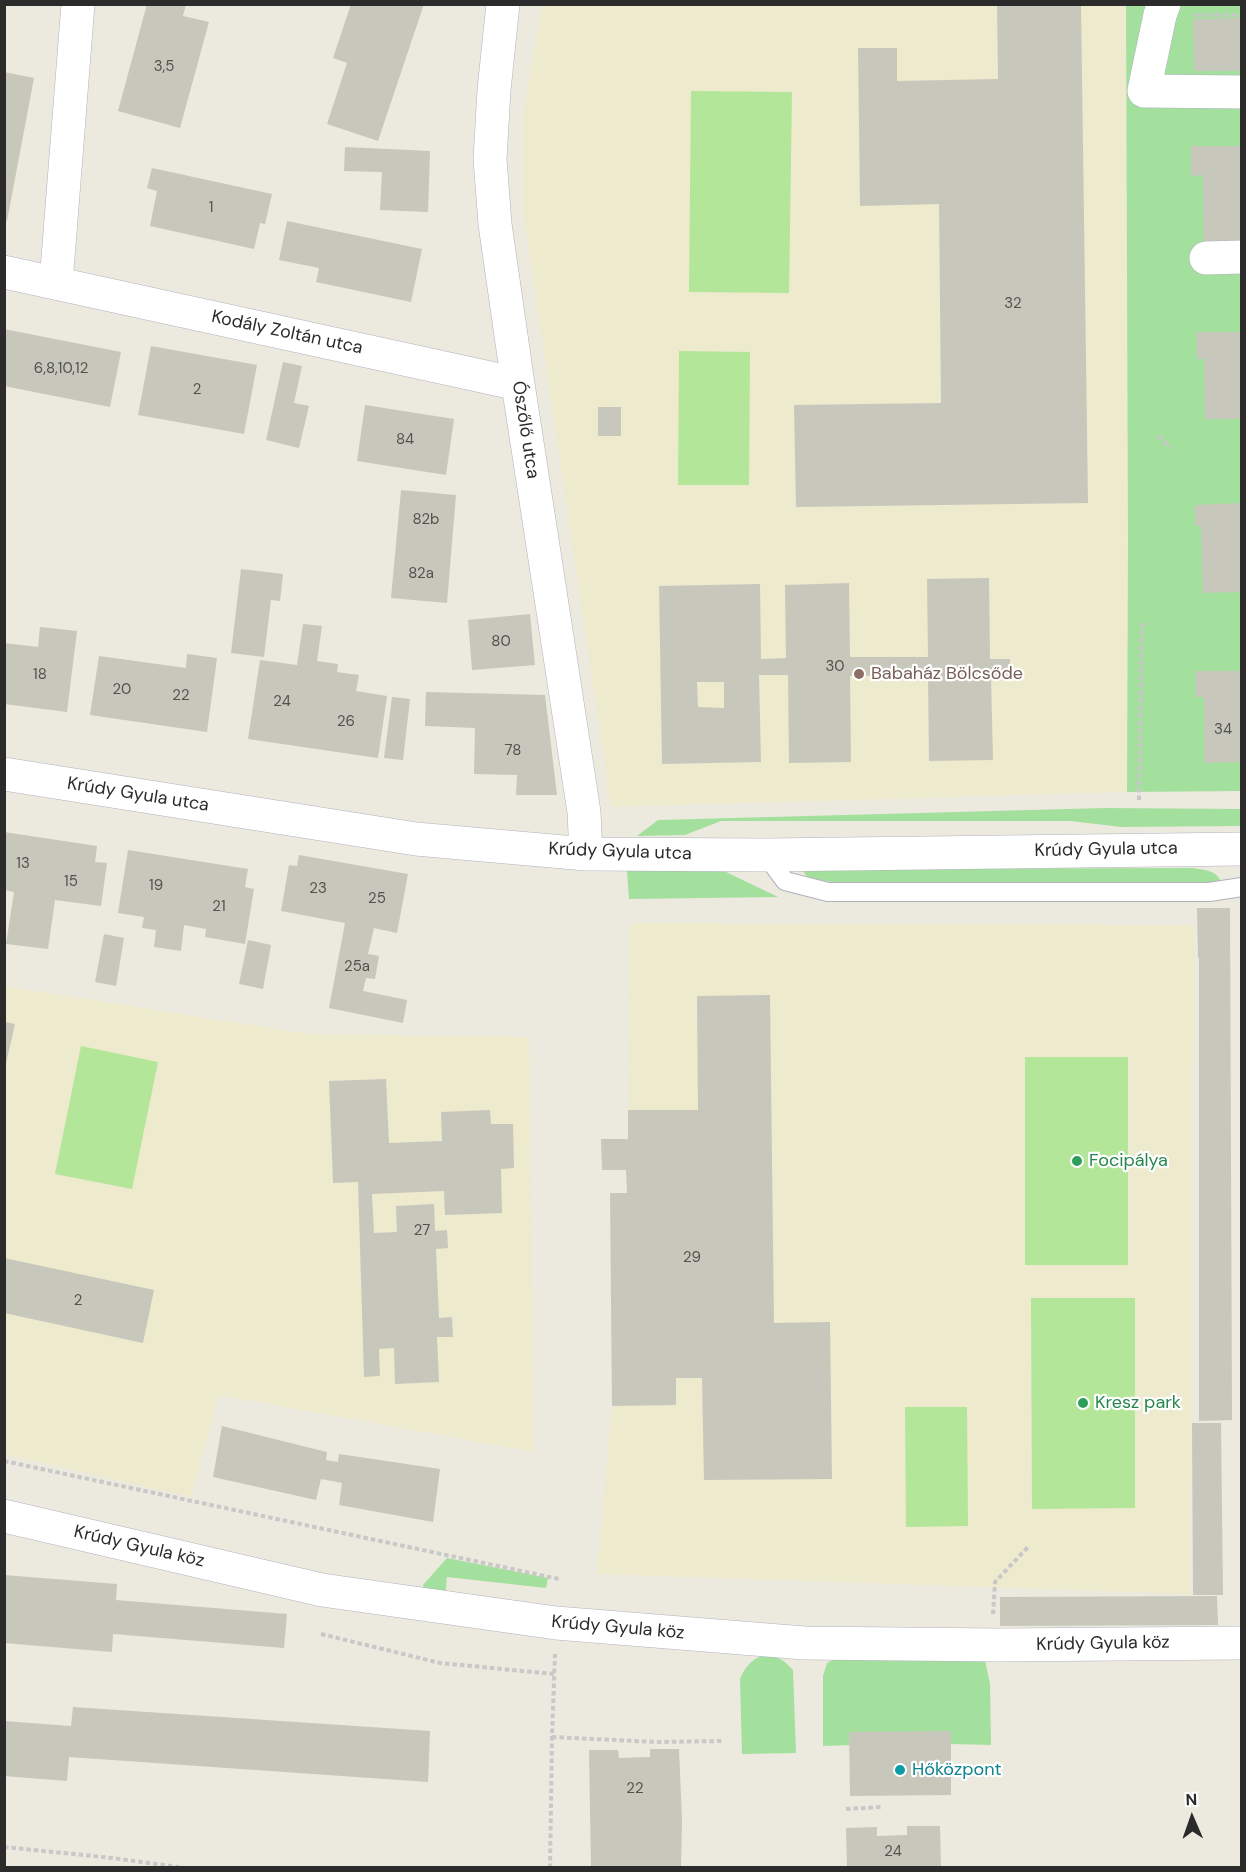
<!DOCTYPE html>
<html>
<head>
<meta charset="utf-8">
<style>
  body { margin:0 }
  #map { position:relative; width:1246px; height:1872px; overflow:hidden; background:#ece9de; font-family:"DM Sans",sans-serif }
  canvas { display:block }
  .frame { position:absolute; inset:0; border:6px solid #2b2b2b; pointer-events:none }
  .north { position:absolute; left:1162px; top:1788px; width:60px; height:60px; -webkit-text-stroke:4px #fff; paint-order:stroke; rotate:358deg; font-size:16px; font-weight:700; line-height:24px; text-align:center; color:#2b2b2b }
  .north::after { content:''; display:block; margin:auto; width:21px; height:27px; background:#2b2b2b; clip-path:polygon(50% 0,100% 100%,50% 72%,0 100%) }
</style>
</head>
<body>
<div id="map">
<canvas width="1246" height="1872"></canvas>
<div class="frame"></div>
<div class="north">N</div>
</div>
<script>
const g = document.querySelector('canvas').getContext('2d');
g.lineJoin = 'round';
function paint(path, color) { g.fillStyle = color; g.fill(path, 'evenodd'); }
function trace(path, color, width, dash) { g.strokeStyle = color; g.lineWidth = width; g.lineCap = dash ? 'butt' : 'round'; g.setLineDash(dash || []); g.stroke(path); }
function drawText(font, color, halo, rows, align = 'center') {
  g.font = font + ' "DM Sans",sans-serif'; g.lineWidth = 4.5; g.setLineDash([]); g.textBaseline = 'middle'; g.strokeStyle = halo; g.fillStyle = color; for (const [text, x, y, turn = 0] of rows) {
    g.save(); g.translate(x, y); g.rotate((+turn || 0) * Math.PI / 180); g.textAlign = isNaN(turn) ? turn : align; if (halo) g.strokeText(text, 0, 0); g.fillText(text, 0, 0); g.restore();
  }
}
const education = new Path2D(`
  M542,5H1126L1128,541L1127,792L611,807L524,218V107Z
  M630,923L1194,925L1190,1594L597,1574L612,1406L610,1193H627L626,1170H602L601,1139L628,1138Z
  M4,986L309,1034L529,1037L534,1452L219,1395L191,1497L5,1454Z`);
const green = new Path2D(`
  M1126,5H1241V791L1127,792L1128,541Z
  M1105,808L1241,809V826L1121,827L1071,821H721L685,835L637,836L658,820Z
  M1193,868C1204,870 1217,870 1221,882L848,884L810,879L804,873L806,869Z
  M722,870L778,897L629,899L627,871Z
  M447,1558L548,1578L546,1588L447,1577L445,1599L424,1592L423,1585Z
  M763,1655C777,1655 784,1660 793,1670L796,1753L742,1754L740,1679C745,1667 750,1661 763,1655Z
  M836,1658L985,1660L990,1684L991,1745L951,1744L849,1732V1745L823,1746V1676L827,1663Z`);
const pitch = new Path2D(`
  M691,91L792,92L789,293L689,292Z
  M679,351L750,352L749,485H678Z
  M81,1046L158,1062L132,1189L55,1174Z
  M1025,1057H1128V1265H1025Z
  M1031,1298H1135V1508L1032,1509Z
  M905,1407H967L968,1526L906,1527Z`);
const building = new Path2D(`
  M147,4H186L183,16L209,22L180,128L118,111Z
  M351,4H424L378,141L327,124L347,63L333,58Z
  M997,4H1081L1088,503L796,507L794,405L941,403L939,204L860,206L858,48H897V81L998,79Z
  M1242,18V71H1194L1193,19Z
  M4,72L34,78L7,221L4,220Z
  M1191,146H1242V249H1204L1203,175L1191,176Z
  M345,147L430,151L428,212L380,210L382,172L344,171Z
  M152,168L272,194L265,224L260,223L254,249L150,226L157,191L147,188Z
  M287,221L422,249L411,302L316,282L319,268L279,260Z
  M4,329L121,352L110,407L4,386Z
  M1196,332H1242V419H1205L1204,359H1197Z
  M151,346L257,365L244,434L138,415Z
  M283,362L302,366L294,403L309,406L299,448L266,440Z
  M365,405L454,419L446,475L357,461Z
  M598,407H621V436H598Z
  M401,490L456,495L447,603L391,598Z
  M1242,503V592L1203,593L1201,526H1195V505Z
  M241,569L283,574L280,601L271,600L264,657L231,653Z
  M989,578L990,659H1010V677H991L993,760L929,761L928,675L850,676L851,762L789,763L788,675H759L761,762L662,764L659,586L760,584L761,659L786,658L785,585L849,583L850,657H928L927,579ZM697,682H724V708L698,707Z
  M530,614L535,665L472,670L468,620Z
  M303,624L322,626L317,661L338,664L337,672L359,675L356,691L387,696L378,758L248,739L260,660L297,665Z
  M40,627L77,631L67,712L4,704V643L38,647Z
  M187,654L217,658L207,732L90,715L99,656L186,668Z
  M1196,671H1242V762L1204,763V697H1196Z
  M426,692L545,695L557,795H516L517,775L474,774L475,728L425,726Z
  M392,697L410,699L403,760L384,758Z
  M4,832L97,846L95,862L107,863L101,906L55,900L48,949L6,944L14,892L4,890Z
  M128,850L248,869L245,887L254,889L245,944L205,937L206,929L184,925L181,951L154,947L156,930L142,928L144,917L118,913Z
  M299,855L408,874L397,933L374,928L368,954L379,956L375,979L366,978L363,991L407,1000L403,1023L329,1008L345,923L281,911L289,865L297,866Z
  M1197,908H1230L1232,1420L1199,1421V958H1198Z
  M104,934L124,938L116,986L95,982Z
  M248,940L271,945L263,989L239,984Z
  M770,995L774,1323L830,1322L832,1479L704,1480L702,1378H676V1405L612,1406L610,1193H627L626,1170H602L601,1139H628V1110H698L697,996Z
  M5,1022L15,1024L5,1068Z
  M386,1079L389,1143L442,1141L441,1112L490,1110L491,1124H513L514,1168L501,1169L502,1213L445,1215L444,1191L372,1194L374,1233L397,1232L396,1206L434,1204L435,1231L447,1230L448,1248L436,1249L439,1318L452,1317L453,1337H437L439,1382L395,1384L394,1348L379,1349L380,1376L364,1377L358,1182L333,1183L329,1081Z
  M4,1258L154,1290L143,1343L4,1313Z
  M1192,1423H1221L1223,1595H1193Z
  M222,1426L327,1452L326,1460L338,1462L339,1454L440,1469L433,1522L339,1505L342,1483L321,1479L316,1500L213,1477Z
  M4,1575L117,1584L116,1600L287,1614L284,1648L113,1634L112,1652L4,1643Z
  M1217,1596L1218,1625L1000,1626V1597Z
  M73,1707L430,1731L428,1782L69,1757L67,1781L4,1776V1721L71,1726Z
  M951,1731V1795L850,1796L849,1732Z
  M650,1749H679L682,1820L681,1868H591L589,1750H618L619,1758L650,1757Z
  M907,1826H940L941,1868H847L846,1828L877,1827V1836L907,1835Z`);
const path = new Path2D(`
  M1194,15H1242
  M1159,436L1171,448
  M1139,800L1142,623
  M4,1461L559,1579
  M993,1614L995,1582L1028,1547
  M321,1634L440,1663L554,1674
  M552,1737L657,1742L724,1741
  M846,1809L881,1807
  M4,1847L112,1858L186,1868
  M550,1868L552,1737L555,1654`);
const lane = new Path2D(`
  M766,855L785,881L828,892H1209L1242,887`);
const street = new Path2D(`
  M503,4L494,90L490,159L495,224L518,384L584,812L586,854
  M1164,4L1160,15L1144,91L1242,92
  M1206,258L1242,257
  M4,272L518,384
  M56,283L78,4
  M4,774L416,839L586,854L766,855L1242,849
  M4,1516L322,1590L556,1623L804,1643L999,1645L1242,1643`);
const markers = [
  [859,674,6,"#8d6e63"],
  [1077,1161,6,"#2e9e5b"],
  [1083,1403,6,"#2e9e5b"],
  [900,1770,6,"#0f9aa8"]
];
const numberNames = [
  ["3,5",164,67],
  ["1",211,208],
  ["32",1013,304],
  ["6,8,10,12",61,369],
  ["2",197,390],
  ["84",405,440],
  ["82b",426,520],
  ["82a",421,574],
  ["80",501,642],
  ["30",835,667],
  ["18",40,675],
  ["20",122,690],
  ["22",181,696],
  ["24",282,702],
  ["26",346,722],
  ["34",1223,730],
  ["78",513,751],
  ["13",23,864],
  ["15",71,882],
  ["19",156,886],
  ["23",318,889],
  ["25",377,899],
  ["21",219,907],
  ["25a",357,967],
  ["27",422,1231],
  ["29",692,1258],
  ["2",78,1301],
  ["22",635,1789],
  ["24",893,1852]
];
const streetNames = [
  ["Kodály Zoltán utca",287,333,12],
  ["Ószőlő utca",525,430,81],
  ["Krúdy Gyula utca",138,795,9],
  ["Krúdy Gyula utca",1106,850,-1],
  ["Krúdy Gyula utca",620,852,2],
  ["Krúdy Gyula köz",139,1547,13],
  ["Krúdy Gyula köz",618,1628,5],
  ["Krúdy Gyula köz",1103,1644,-1]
];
const educationNames = [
  ["Babaház Bölcsőde",871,674]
];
const leisureNames = [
  ["Focipálya",1089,1161],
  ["Kresz park",1095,1403]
];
const cultureNames = [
  ["Hőközpont",912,1770]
];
paint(education, '#edeace');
paint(green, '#a4e09d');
paint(pitch, '#b3e699');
paint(building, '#c8c7bc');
trace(lane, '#b2b1be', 20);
trace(street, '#b2b1be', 34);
trace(path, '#c8c8c8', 4, [4.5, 3]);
trace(lane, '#fff', 18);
trace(street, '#fff', 33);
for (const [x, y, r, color] of markers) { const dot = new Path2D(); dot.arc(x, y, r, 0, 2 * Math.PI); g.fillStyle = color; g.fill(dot); trace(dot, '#fff', 2); }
drawText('15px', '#52524f', null, numberNames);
drawText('18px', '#2b2b2b', '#fff', streetNames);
drawText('18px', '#785e54', '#fff', educationNames, 'left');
drawText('18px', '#27864d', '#fff', leisureNames, 'left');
drawText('18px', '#0d838f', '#fff', cultureNames, 'left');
</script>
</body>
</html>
